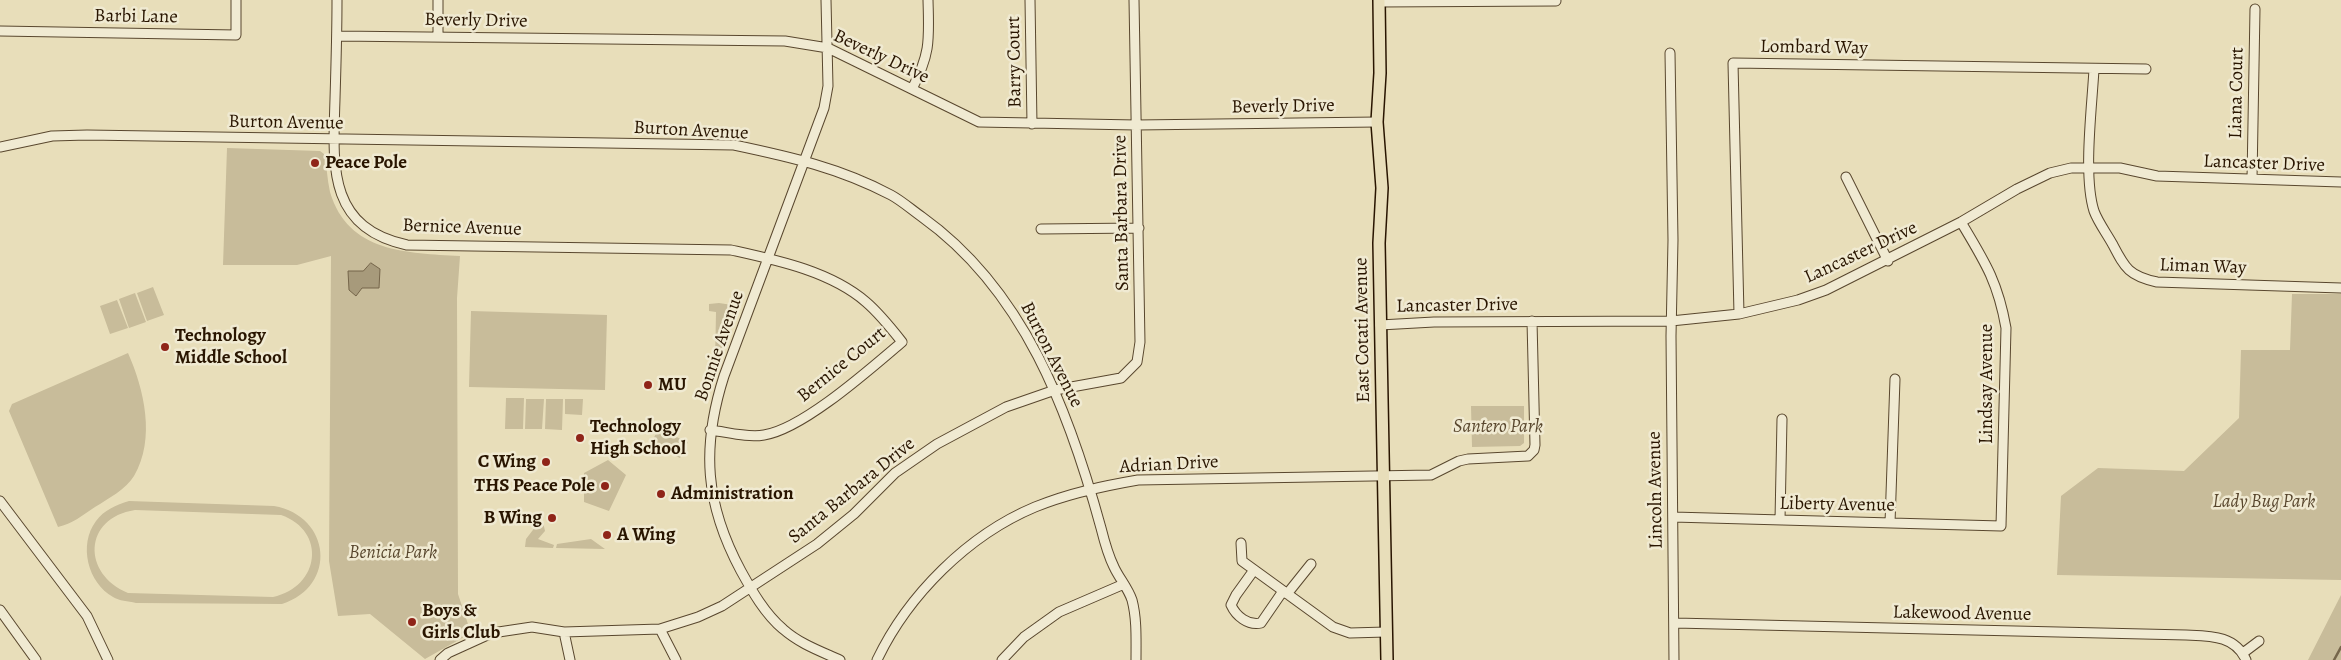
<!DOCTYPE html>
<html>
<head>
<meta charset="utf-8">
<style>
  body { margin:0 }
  canvas { display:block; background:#e8deba }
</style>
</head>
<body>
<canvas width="2341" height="660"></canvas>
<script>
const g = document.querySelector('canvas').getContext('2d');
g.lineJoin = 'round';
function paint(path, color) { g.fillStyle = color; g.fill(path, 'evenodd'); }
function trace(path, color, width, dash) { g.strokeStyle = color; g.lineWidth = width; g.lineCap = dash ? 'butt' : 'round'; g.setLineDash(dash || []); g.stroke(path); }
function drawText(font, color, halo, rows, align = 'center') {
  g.font = font + ' Alegreya,serif'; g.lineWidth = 5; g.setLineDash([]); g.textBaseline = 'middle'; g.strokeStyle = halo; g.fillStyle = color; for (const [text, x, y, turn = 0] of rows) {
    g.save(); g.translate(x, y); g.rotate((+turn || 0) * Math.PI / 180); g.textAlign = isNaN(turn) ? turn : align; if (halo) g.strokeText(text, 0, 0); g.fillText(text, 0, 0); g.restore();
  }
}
const green = new Path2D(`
  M227,148L320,151L324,154C327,166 327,179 330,192C348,253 408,253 460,256L457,298L458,594L471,633L425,659L370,614L338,616L329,561L331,256L297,265H223Z
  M153,287L164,315L147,321L137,293Z
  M135,293L146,322L129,328L119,299Z
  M2292,294H2341V580L2057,575L2061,496L2098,468L2184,471L2239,418L2241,350H2290Z
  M117,300L128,328L110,334L100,306Z
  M719,303L739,306L718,362H715L716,312L709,311V304Z
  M471,311L607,315L605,390L469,387Z
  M128,353C144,389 156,439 134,476C126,489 108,499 95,507C83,515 72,524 58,527L9,411L12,404Z
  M506,398H524L523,429H505Z
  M526,399H544L542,429H525Z
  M546,399H563L562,430L545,429Z
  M565,399H583L582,415L565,414Z
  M1471,406H1524V443L1520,446L1472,447Z
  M658,429L688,442L680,458L651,444Z
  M608,460L626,475L609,511L584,502V473Z
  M129,501L274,506C331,516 338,586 282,604L136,603C128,601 119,601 113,597C88,583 78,545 96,521C104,510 116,505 129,501ZM135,510L281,515C327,531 320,587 273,597L128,593C82,574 83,518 135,510Z
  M539,522H543L545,531L538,539L554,545L553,548L525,547L526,539Z
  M591,539L605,549L556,548L557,544Z
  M2341,595V660H2308Z`);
const water = new Path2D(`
  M371,263L380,269L379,288H362L356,296L349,290L348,271H363Z`);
const stream = new Path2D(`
  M2334,660L2341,647`);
const minor = new Path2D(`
  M337,0C337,33 336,66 335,99C333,165 327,228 407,245L731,250C776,260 830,271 866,302C880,314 891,328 902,342C870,369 803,429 764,435C747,438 727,432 710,430
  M826,0L828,86L824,108L724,376C701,448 705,504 741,571C752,591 765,614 783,629C800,644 820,651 840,660
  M1030,0L1032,124
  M1379,2L1556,1
  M0,31L236,35V0
  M337,36L785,41L828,48L979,122L1136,125L1377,122
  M438,37V0
  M1670,53L1673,240L1671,336L1674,660
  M2094,69C2092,107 2083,176 2094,211C2098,222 2107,234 2113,245C2125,268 2129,276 2157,282L2341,288
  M912,89C931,53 929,39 928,0
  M0,147L52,136L87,135L734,145C791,157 840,168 891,195C902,201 912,210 922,217C1024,290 1069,411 1101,528C1104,540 1108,555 1114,567C1119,578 1128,588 1132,600C1137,619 1136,640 1136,660
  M1846,177L1888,261
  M2252,179L2255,9
  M1041,229L1139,228
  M1739,314L1733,63L2146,69
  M1380,325L1434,322L1671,321L1739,314L1798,300L1826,290L1961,222L2017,189L2050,173L2071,168H2120L2157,176L2341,182
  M0,501L87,616L108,660
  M1673,517L2001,526L2006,328C1998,282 1985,262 1961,222
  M1780,520L1782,419
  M1890,523L1895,379
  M1241,543L1242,561L1333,627L1350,633L1386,632
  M1254,570L1236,595L1231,605C1236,616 1248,626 1261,623L1283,591
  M1287,594L1311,564
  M0,610L36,660
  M1675,623L2186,635C2210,636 2235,635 2246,660
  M660,629L676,660
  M564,632L570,660
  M2243,653L2259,641
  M440,660L448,653L492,633L532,627L564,632L660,629L698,617L722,606L817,544L854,514L895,473L937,444L1006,407L1055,390L1121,378L1137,362L1140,342L1134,0
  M877,660C908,595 968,535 1035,507C1069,493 1103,486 1138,480L1431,475L1459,461L1468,459L1528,456L1534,450L1535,445L1532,321
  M1002,660L1024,637L1059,612L1124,584`);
const major = new Path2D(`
  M1379,0L1380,73L1377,122L1382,188L1379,243L1387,660`);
const markers = [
  [315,163,5,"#8f2418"],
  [165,347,5,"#8f2418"],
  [648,385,5,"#8f2418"],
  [580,438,5,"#8f2418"],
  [546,462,5,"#8f2418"],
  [605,486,5,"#8f2418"],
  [661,494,5,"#8f2418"],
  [552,518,5,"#8f2418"],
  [607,535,5,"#8f2418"],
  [412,622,5,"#8f2418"]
];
const streetNames = [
  ["Barbi Lane",136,17,1],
  ["Beverly Drive",476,21,1],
  ["Lombard Way",1814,48,1],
  ["Beverly Drive",881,57,25],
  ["Barry Court",1015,62,-91],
  ["Liana Court",2237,93,-89],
  ["Beverly Drive",1283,107,-1],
  ["Burton Avenue",286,123,1],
  ["Burton Avenue",691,131,3],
  ["Lancaster Drive",2264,164,2],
  ["Santa Barbara Drive",1122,213,-91],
  ["Bernice Avenue",462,228,2],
  ["Lancaster Drive",1861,253,-25],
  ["Liman Way",2203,267,2],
  ["Lancaster Drive",1457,306,-1],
  ["East Cotati Avenue",1363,330,-91],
  ["Bonnie Avenue",720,346,-71],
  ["Burton Avenue",1051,355,63],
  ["Bernice Court",842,365,-39],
  ["Lindsay Avenue",1987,384,-90],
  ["Adrian Drive",1169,465,-3],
  ["Lincoln Avenue",1656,490,-91],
  ["Santa Barbara Drive",852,491,-39],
  ["Liberty Avenue",1837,505,1],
  ["Lakewood Avenue",1962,614,1]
];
const poiNames = [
  ["Peace Pole",325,163],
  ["Technology",175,336],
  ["Middle School",175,358],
  ["MU",658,385],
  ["Technology",590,427],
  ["High School",590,449],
  ["C Wing",536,462,"right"],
  ["THS Peace Pole",595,486,"right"],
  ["Administration",671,494],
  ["B Wing",542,518,"right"],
  ["A Wing",617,535],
  ["Boys &",422,611],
  ["Girls Club",422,633]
];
const parkNames = [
  ["Santero Park",1498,427],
  ["Lady Bug Park",2264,502],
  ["Benicia Park",393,553]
];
paint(green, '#c8bc9a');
paint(water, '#a79a7b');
trace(water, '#75654a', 1);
trace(stream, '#75654a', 2.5);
trace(minor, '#59472e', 11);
trace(major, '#291500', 14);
trace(minor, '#f0ead2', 9);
trace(major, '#e8deba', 11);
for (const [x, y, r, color] of markers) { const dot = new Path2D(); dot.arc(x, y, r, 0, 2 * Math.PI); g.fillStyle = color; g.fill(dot); trace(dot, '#f0ead2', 2); }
drawText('19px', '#291500', '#f0ead2', streetNames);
drawText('bold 19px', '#291500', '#f0ead2', poiNames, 'left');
drawText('italic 19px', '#59472e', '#f0ead2', parkNames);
</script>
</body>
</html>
